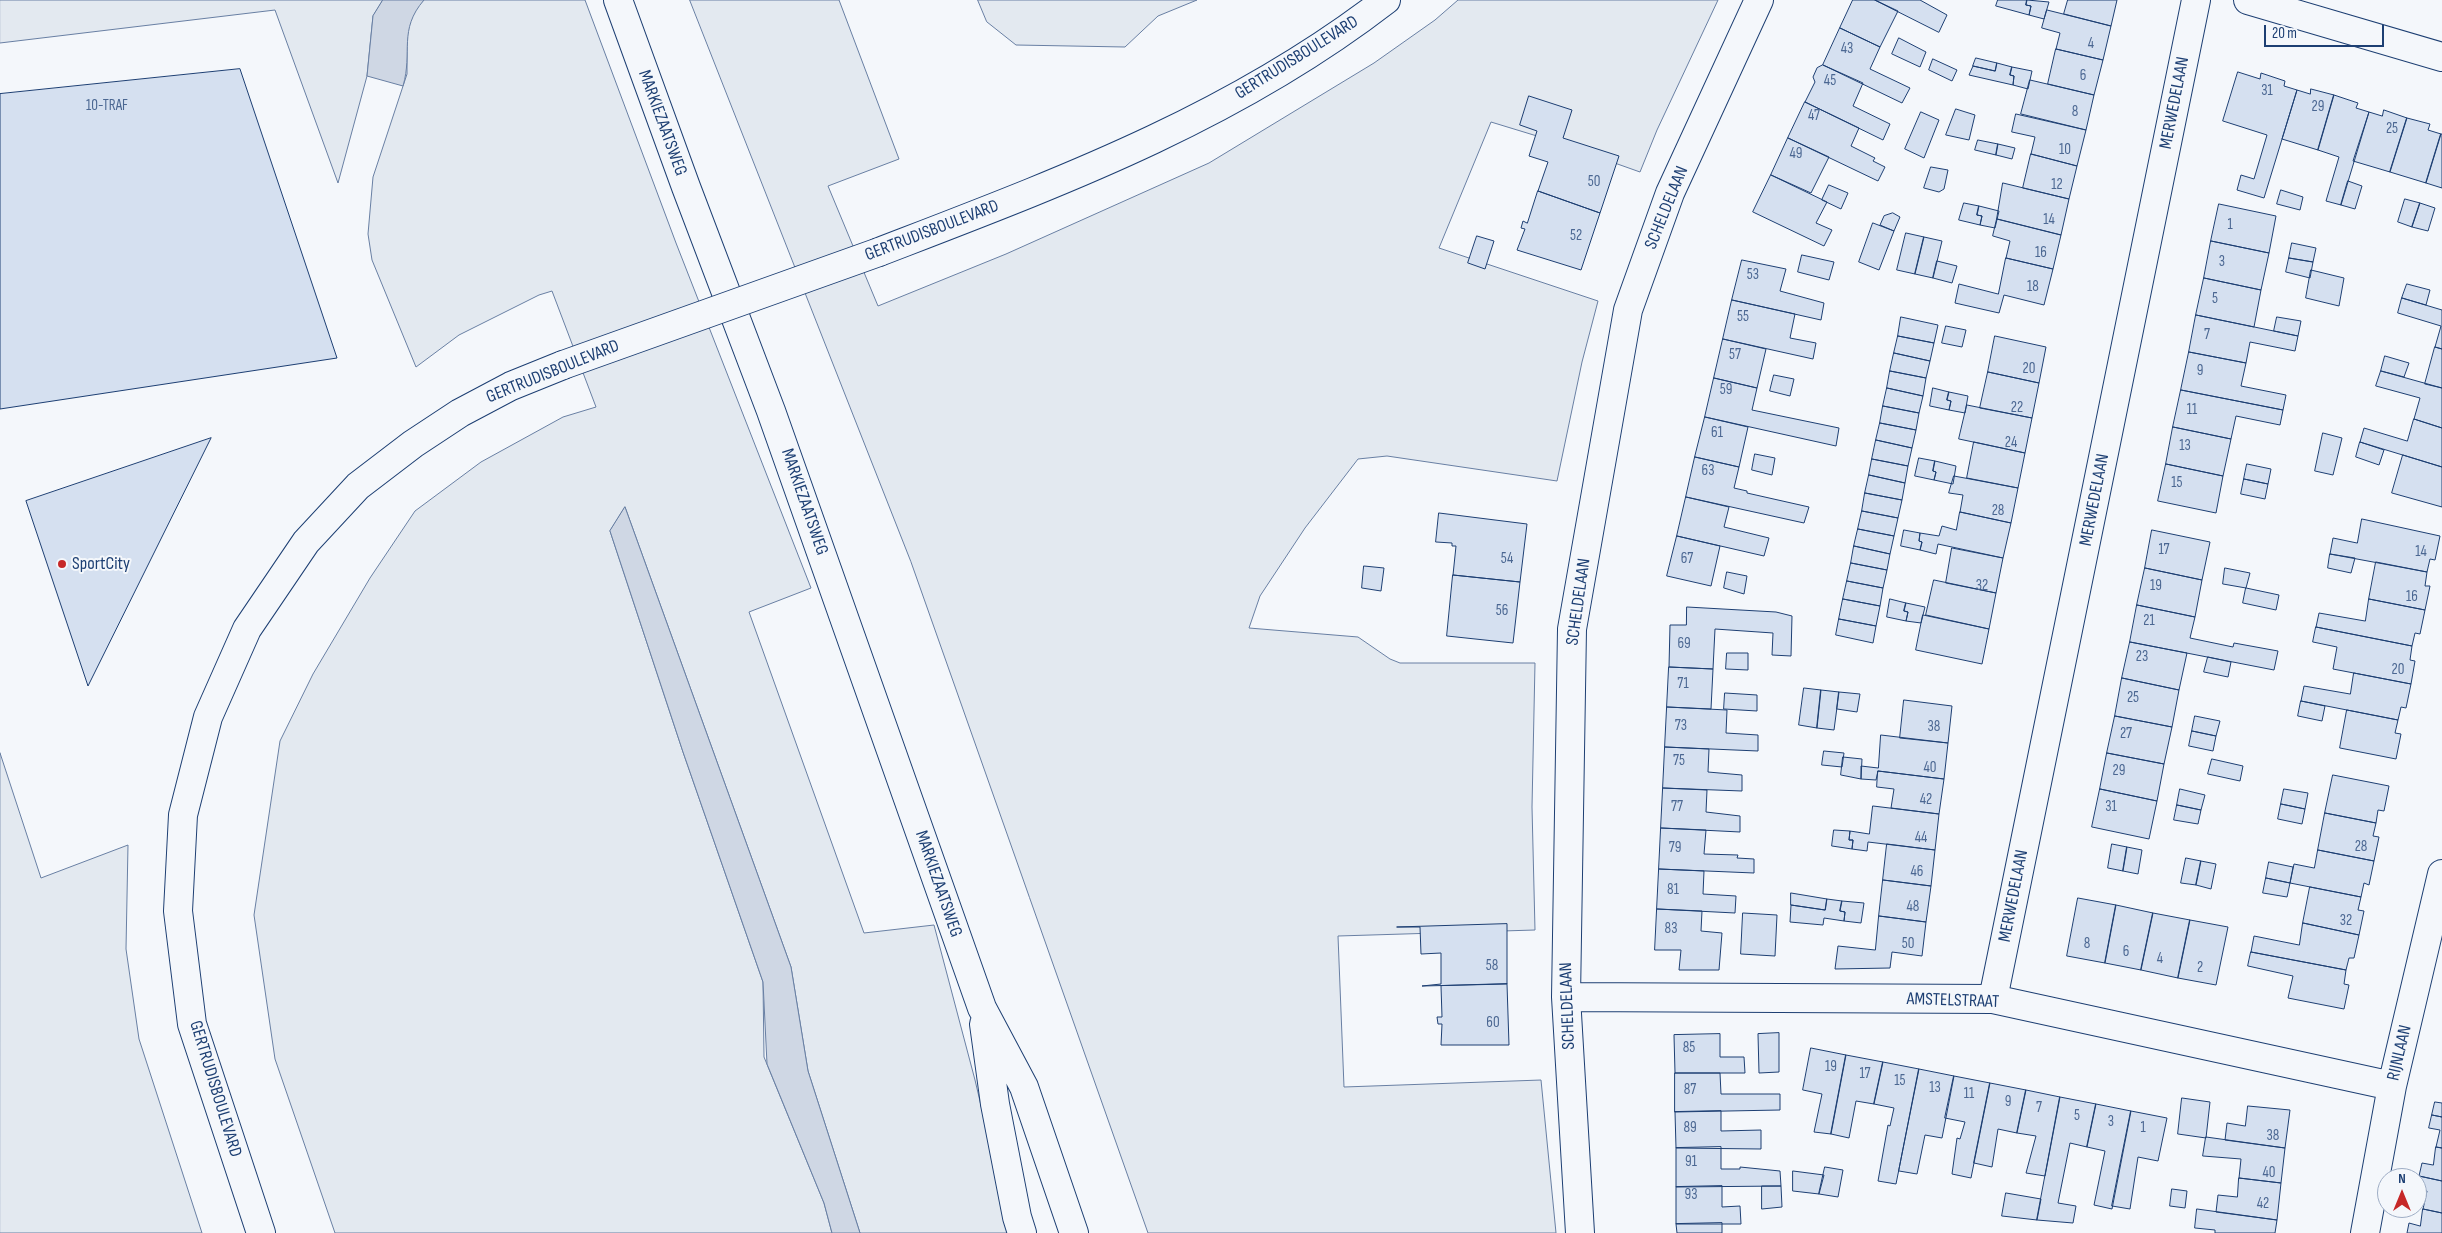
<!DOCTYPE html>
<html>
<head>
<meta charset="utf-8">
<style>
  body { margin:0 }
  #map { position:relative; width:2442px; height:1233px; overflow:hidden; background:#f4f7fb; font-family:"Sofia Sans Condensed",sans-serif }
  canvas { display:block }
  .north { position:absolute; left:2377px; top:1168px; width:50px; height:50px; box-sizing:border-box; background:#f4f7fb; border:1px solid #9eadc5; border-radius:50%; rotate:0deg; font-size:14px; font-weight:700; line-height:20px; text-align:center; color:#1d3f73 }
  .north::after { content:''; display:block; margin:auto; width:18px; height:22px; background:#c62828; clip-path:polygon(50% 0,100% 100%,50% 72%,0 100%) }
  .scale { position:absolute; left:2264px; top:25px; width:120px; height:22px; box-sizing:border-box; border:2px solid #1d3f73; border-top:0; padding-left:6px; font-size:15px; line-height:18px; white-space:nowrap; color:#1d3f73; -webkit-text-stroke:4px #f4f7fb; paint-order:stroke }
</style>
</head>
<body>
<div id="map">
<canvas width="2442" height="1233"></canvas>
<div class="north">N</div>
<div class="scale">20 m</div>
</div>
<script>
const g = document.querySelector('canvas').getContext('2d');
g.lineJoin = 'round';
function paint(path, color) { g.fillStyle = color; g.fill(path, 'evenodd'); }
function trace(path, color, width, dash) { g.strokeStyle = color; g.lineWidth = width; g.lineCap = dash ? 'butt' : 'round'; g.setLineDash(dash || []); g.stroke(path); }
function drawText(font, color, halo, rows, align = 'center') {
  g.font = font + ' "Sofia Sans Condensed",sans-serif'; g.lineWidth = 4; g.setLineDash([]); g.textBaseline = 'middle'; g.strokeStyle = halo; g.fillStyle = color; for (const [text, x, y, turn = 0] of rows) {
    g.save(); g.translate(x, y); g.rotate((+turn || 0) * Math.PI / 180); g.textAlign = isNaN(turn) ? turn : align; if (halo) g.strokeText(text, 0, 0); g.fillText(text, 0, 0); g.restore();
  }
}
const green = new Path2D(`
  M0,0H383L373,16L367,76L338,183L275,10L0,43Z
  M424,0H585L676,243L811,588L749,612L864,933L934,925L975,1080L1011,1233H860L808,1071L791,967L625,507L610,531L683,752L763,982L764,1057L824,1203L832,1233H335L275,1059L254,915L280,741L313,674L370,578L415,511L481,462L563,417L596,407L552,291L539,295L459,335L416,367L372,260L368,234L373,177L407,74V32L413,12Z
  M690,0H839L899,159L828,186L878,306L1006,254L1209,163L1374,63L1435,20L1458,0H1718L1657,130L1640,172L1550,140L1491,122L1439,248L1598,301L1582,362L1557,481L1387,456L1358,459L1305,528L1260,596L1249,628L1358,637L1390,659L1400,663H1535L1532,807L1535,930L1338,936L1344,1087L1541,1080L1556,1233H1148L911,562Z
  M978,0H1197L1158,16L1125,47L1016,45L987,22Z
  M0,753L41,878L128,845L126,949L139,1039L202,1233H0Z`);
const water = new Path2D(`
  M383,0H424C398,30 413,52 403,86L367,76L373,16Z
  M625,507L791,967L808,1071L860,1233H832L824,1203L767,1064L763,982L683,752L610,531Z`);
const building = new Path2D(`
  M1853,0H1875L1898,11L1880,47L1840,28Z
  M1875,0H1920L1947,15L1939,32Z
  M1998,0H2027L2026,5L2031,6L2029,15L1996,6Z
  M2027,0L2049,2L2044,19L2029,15L2031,6L2026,5Z
  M2068,0H2117L2111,26L2064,14Z
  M2047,10L2111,26L2103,60L2056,49L2060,33L2042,28Z
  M1840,28L1880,47L1870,69L1910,88L1902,103L1823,65Z
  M1899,38L1926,52L1920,67L1892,54Z
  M2056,49L2103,60L2094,95L2048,84Z
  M1976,58L1997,63L1995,71L1973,66Z
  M1933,59L1957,70L1952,81L1929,70Z
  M1997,63L2012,67L2010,75L2014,76L2013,85L1969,75L1973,66L1995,71Z
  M1823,65L1863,83L1853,106L1890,124L1883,140L1805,102L1815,82L1813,77L1817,68Z
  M2012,67L2032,71L2028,89L2013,85L2014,76L2010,75Z
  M240,69L337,358L0,409V94Z
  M2238,72L2260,79L2261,73L2285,81L2284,86L2297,90L2264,198L2237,190L2241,175L2254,179L2267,135L2223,121Z
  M2030,80L2094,95L2086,130L2021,114Z
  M2311,89L2334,95L2318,150L2282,139L2297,90L2310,94Z
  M2334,95L2358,103L2356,108L2369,112L2341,205L2326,201L2339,157L2318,150Z
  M1529,96L1572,110L1563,138L1619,156L1600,213L1538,191L1548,162L1529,156L1537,131L1520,125Z
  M1805,102L1859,128L1851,146L1875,158L1873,161L1885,167L1878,181L1788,138Z
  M1956,109L1975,115L1969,140L1946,135Z
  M2384,110L2407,118L2390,172L2353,161L2369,112L2382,116Z
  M1921,112L1939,120L1924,158L1905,149Z
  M2016,114L2086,130L2077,166L2031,154L2035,137L2012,132Z
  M2407,118L2430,124L2428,130L2441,134L2426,183L2390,172Z
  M2441,134H2442V188L2426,183Z
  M1788,138L1829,157L1811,193L1771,175Z
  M1978,140L1998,144L1996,155L1975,150Z
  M1998,144L2015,148L2012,159L1996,155Z
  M2031,154L2077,166L2069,199L2023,188Z
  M1931,167L1948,170L1944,189L1939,192L1924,188Z
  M1771,175L1827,202L1816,223L1832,230L1824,246L1753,212Z
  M2348,181L2362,186L2355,209L2341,205Z
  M2003,183L2069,199L2061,235L1997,219Z
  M1829,185L1848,193L1841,209L1822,200Z
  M2281,190L2303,197L2300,210L2277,204Z
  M1538,191L1600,213L1581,270L1517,250L1525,229L1521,228L1523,221L1527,223Z
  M2405,199L2420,203L2412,227L2398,222Z
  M1964,203L1979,206L1977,215L1982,216L1980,225L1959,220Z
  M2420,203L2435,208L2428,231L2412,227Z
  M2219,204L2276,216L2269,253L2211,241Z
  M1979,206L1999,211L1995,228L1980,225L1982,216L1977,215Z
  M1893,213L1900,217L1894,231L1880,225L1884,216Z
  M1997,219L2061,235L2053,269L2006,258L2010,241L1993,236Z
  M1873,223L1894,231L1879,270L1859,262Z
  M1906,233L1924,237L1915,274L1897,270Z
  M1477,236L1494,241L1485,269L1468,263Z
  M1924,237L1942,241L1933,278L1915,274Z
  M2211,241L2269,253L2261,290L2204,278Z
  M2292,243L2316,248L2313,262L2289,258Z
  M1802,255L1834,262L1829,280L1798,272Z
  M2006,258L2053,269L2044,305L2004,295L1999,313L1955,303L1959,284L1998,294Z
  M2289,258L2313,262L2310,278L2286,272Z
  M1742,260L1786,269L1780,291L1824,303L1821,320L1732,300Z
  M1937,261L1957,266L1952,283L1933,278Z
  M2311,270L2344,278L2339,306L2306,298Z
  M2204,278L2261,290L2254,327L2196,315Z
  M2407,284L2430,290L2426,305L2402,298Z
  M2402,298L2442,310V349L2435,347L2441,326L2398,313Z
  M1732,300L1795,314L1790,338L1816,343L1813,359L1723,339Z
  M2196,315L2298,336L2295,351L2250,342L2246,363L2189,352Z
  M1901,317L1938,325L1934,343L1898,336Z
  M2277,317L2301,321L2298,336L2274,331Z
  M1946,326L1966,330L1962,347L1942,343Z
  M1898,336L1934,343L1930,361L1894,353Z
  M1995,336L2046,347L2039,383L1988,372Z
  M1723,339L1766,349L1757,388L1714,378Z
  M2435,347L2442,349V388L2425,384Z
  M2189,352L2246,363L2241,386L2286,395L2283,410L2181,390Z
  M1894,353L1930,361L1926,378L1890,371Z
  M2385,356L2409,363L2404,377L2381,371Z
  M1890,371L1926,378L1923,396L1887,388Z
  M2381,371L2442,388V428L2414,419L2420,398L2376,386Z
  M1988,372L2039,383L2032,418L1980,408Z
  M1774,375L1794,379L1790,396L1770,391Z
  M1714,378L1757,388L1752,410L1839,428L1836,446L1705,417Z
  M1887,388L1923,396L1919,413L1883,406Z
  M1933,388L1949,392L1947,400L1951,401L1949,410L1930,406Z
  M2181,390L2283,410L2280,425L2236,416L2231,439L2173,427Z
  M1949,392L1968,396L1965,413L1949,410L1951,401L1947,400Z
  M1967,405L2032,418L2025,453L1959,439Z
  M1883,406L1919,413L1916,430L1880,423Z
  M1705,417L1748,427L1739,467L1695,457Z
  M2414,419L2442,428V467L2360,442L2364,428L2407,441Z
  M1880,423L1916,430L1912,448L1876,440Z
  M2173,427L2231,439L2223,476L2166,464Z
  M2323,433L2342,438L2333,475L2315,471Z
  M211,438L88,686L26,501Z
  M1876,440L1912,448L1908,466L1872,459Z
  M1974,442L2025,453L2018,488L1967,478Z
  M2360,442L2384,450L2379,465L2356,457Z
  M1755,454L1775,458L1772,475L1752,470Z
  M2403,455L2442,467V507L2392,493Z
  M1695,457L1739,467L1734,488L1747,491V493L1809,507L1804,523L1686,497Z
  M1919,458L1935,461L1933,471L1936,472L1934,480L1915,476Z
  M1872,459L1908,466L1905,483L1869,475Z
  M1935,461L1956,466L1953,484L1934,480L1936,472L1933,471Z
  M2166,464L2223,476L2216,513L2158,501Z
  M2247,464L2271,469L2268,484L2244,479Z
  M1869,475L1905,483L1902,500L1865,493Z
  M1954,476L2018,488L2011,523L1960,512L1963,495L1949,493Z
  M2244,479L2268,484L2265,499L2241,494Z
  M1865,493L1902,500L1898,518L1862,511Z
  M1686,497L1729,507L1724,527L1769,538L1764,556L1677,536Z
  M1862,511L1898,518L1894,536L1858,529Z
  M1960,512L2011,523L2003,558L1938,544L1936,554L1920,550L1922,542L1919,541L1920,533L1939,536L1942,526L1956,530Z
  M1439,513L1527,524L1520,582L1453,575L1456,546H1452V543L1436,542Z
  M2362,519L2440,536L2435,560L2430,559L2427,572L2330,554L2333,538L2357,543Z
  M1858,529L1894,536L1890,554L1854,546Z
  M1904,530L1920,533L1919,541L1922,542L1920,550L1901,546Z
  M2152,530L2210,542L2202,580L2145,568Z
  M1677,536L1720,546L1711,586L1667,576Z
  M1854,546L1890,554L1887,570L1851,563Z
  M1952,548L2003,558L1996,593L1946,583Z
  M2330,554L2355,558L2351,573L2328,568Z
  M2376,562L2427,572L2425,586H2430L2425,610L2369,599Z
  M1851,563L1887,570L1883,588L1847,581Z
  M1364,566L1384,568L1381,591L1362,588Z
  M2145,568L2202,580L2195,617L2137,605Z
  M2225,568L2250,573L2246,588L2223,584Z
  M1727,572L1747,576L1744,594L1724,588Z
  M1453,575L1520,582L1513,643L1447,636Z
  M1934,580L1996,593L1989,629L1926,615Z
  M1847,581L1883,588L1880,606L1843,599Z
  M2246,588L2279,595L2276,610L2243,603Z
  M1843,599L1880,606L1876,626L1839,619Z
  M1890,599L1906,603L1904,611L1908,612L1906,621L1887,617Z
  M2369,599L2425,610L2420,634L2415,633L2412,646L2316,627L2319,613L2365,621Z
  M1906,603L1925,607L1921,623L1906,621L1908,612L1904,611Z
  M2137,605L2195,617L2190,638L2233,647L2234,643L2278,651L2274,670L2130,642Z
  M1687,607L1776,612L1792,616L1791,656L1772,655L1773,633L1715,629L1713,669L1669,667L1670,625H1686Z
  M1923,615L1989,629L1982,664L1916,650Z
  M1839,619L1876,626L1873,643L1836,635Z
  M2316,627L2412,646L2410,660L2415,661L2411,684L2333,669L2337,647L2313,642Z
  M2130,642L2187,653L2179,690L2122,678Z
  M1727,653H1748V670L1726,669Z
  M2208,657L2231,662L2228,677L2204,672Z
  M1669,667L1713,669L1711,709L1667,707Z
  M2354,673L2411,684L2406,708L2401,707L2398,720L2301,701L2304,686L2350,694Z
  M2122,678L2179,690L2172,727L2115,716Z
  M1804,688L1821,690L1817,728L1799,725Z
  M1821,690L1839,692L1834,730L1817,728Z
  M1839,692L1860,694L1857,712L1837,709Z
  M1725,693L1757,695V711L1724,709Z
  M1904,700L1952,706L1948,743L1900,738Z
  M2301,701L2325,706L2322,721L2298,716Z
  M1667,707L1727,710L1726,733L1758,735V751L1665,747Z
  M2347,710L2398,720L2395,733L2401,734L2396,759L2340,748Z
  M2115,716L2172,727L2164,764L2107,753Z
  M2195,716L2220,721L2216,736L2192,731Z
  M2192,731L2216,736L2213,751L2189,746Z
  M1881,735L1948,743L1944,779L1878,771L1876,780L1861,779V766L1878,768Z
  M1665,747L1709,749L1708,772L1742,775V791L1663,788Z
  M1824,751L1844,753L1842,767L1822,765Z
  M2107,753L2164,764L2157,801L2100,789Z
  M1843,757L1862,759L1861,779L1841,775Z
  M2212,759L2243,766L2240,781L2208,774Z
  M1878,771L1944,779L1939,814L1891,808L1894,789L1877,787Z
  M2333,775L2389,786L2384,811L2378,810L2376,823L2325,813Z
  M1663,788L1707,790L1706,812L1740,816V832L1661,828Z
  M2100,789L2157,801L2149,839L2092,827Z
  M2180,789L2205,795L2201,810L2177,805Z
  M2284,789L2308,793L2305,809L2281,804Z
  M2281,804L2305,809L2302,824L2278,819Z
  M2177,805L2201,810L2198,824L2174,820Z
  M1873,806L1939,814L1935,850L1868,842L1867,851L1852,849L1853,840H1849L1850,831L1869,834Z
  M2325,813L2376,823L2373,836L2379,837L2374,861L2318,850Z
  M1661,828L1706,830L1704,854L1738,855L1737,858L1754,859V873L1659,869Z
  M1834,830L1850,831L1849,840H1853L1852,849L1832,846Z
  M1887,844L1935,850L1931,886L1883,880Z
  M2112,844L2127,847L2123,871L2108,868Z
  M2127,847L2142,850L2138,874L2123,871Z
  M2318,850L2374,861L2369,885L2364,883L2361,897L2290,883L2294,864L2314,868Z
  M2186,858L2201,861L2196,885L2181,883Z
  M2201,861L2216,864L2211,889L2196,885Z
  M2269,862L2293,867L2290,883L2266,878Z
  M1659,869L1704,871L1703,894L1736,896L1735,913L1657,909Z
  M2266,878L2290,883L2287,897L2263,893Z
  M1883,880L1931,886L1926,922L1879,916Z
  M2310,887L2361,897L2358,910L2364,911L2359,935L2303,923Z
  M1791,893L1827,899L1825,910L1791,905Z
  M2078,898L2116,905L2105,963L2067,956Z
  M1827,899L1842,901L1840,911L1845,912L1844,921L1824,918L1823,925L1790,922L1791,905L1825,910Z
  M1842,901L1864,903L1861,923L1844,921L1845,912L1840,911Z
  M2116,905L2153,913L2141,970L2105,963Z
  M1657,909L1702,911L1701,931L1722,933L1719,970H1679L1681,950H1655Z
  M1743,913L1777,915L1775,956L1741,954Z
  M2153,913L2190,920L2178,978L2141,970Z
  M1879,916L1926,922L1922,956L1892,952L1890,968L1835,969L1838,946L1875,950Z
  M2190,920L2228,927L2216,985L2178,978Z
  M2303,923L2359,935L2354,958H2349L2346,970L2251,952L2254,936L2299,945Z
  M1507,924V984L1422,986L1441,984V953L1421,954L1420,927H1397Z
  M2251,952L2346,970L2344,984L2349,985L2344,1009L2288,998L2293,976L2248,966Z
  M1507,984L1509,1045H1441L1442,1024H1438L1437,1017H1442L1441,986Z
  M1779,1033V1072L1759,1073L1758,1034Z
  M1720,1034V1057H1744L1745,1073H1675L1674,1035Z
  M1811,1048L1846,1055L1831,1134L1814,1132L1822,1094L1803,1090Z
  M1846,1055L1883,1062L1874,1104L1856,1101L1849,1138L1831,1134Z
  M1883,1062L1919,1069L1896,1184L1878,1181L1888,1125L1890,1126L1894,1108L1874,1104Z
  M1919,1069L1954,1076L1942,1138L1925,1135L1917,1174L1899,1171Z
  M1675,1073H1720L1721,1094H1780V1110L1675,1112Z
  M1954,1076L1990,1083L1971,1178L1952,1174L1957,1138L1960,1139L1965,1122L1945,1118Z
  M1990,1083L2026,1090L2017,1133L1998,1129L1992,1167L1974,1163Z
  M2026,1090L2060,1097L2045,1176L2026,1173L2036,1136L2017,1133Z
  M2060,1097L2096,1104L2087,1147L2070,1143L2058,1203L2076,1206L2073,1223L2037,1220Z
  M2182,1098L2210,1102L2206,1138L2178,1134Z
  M2435,1102L2442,1103V1117L2432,1115Z
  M2096,1104L2131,1111L2112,1209L2094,1205L2105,1151L2087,1147Z
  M2248,1106L2290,1110L2285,1148L2225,1140L2227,1123L2245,1126Z
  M1721,1111V1131L1761,1130V1149L1676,1148L1675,1112Z
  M2131,1111L2167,1118L2158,1161L2138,1157L2130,1209L2112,1206Z
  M2432,1115L2442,1117V1148L2436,1147L2440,1130L2429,1128Z
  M2206,1137L2285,1148L2281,1183L2239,1178L2241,1159L2203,1156Z
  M1721,1147V1169H1740V1167L1780,1171L1781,1186L1676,1187V1148Z
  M2436,1147L2442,1148V1181L2419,1176L2422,1163L2433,1165Z
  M1825,1167L1843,1170L1838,1197L1819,1194Z
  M1793,1171L1824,1175L1819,1194L1793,1191Z
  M2419,1176L2442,1181V1213L2423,1209L2427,1191L2417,1189Z
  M2239,1178L2281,1183L2277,1220L2216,1212L2218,1195L2237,1197Z
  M1722,1186V1207L1740,1206L1741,1224H1676V1187Z
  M1762,1186H1781L1782,1207L1762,1209Z
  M2172,1189L2187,1191L2185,1208L2170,1206Z
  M2006,1193L2041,1199L2037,1220L2002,1216Z
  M2197,1209L2277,1220L2275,1233H2215V1230L2195,1228Z
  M2423,1209L2442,1213V1233H2407L2409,1223L2420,1226Z
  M1722,1223V1233H1677L1676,1224Z`);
const minor = new Path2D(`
  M2248,0L2442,57
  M1566,997L1993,999L2392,1086
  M1993,999L2196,0
  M1580,1233L1566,997L1572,629L1628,310L1670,193L1759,0
  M2365,1233L2392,1086L2442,874`);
const tertiary = new Path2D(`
  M879,252C1058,183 1232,119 1386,0
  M261,1233L192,1024L178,911L183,815L208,717L247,629L306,542L358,486L413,444L460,413L511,386L563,365`);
const primary = new Path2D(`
  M618,0L686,187L771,411L982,1008L1024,1087L1074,1233
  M984,1024L995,1104L1017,1217L1022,1233`);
const tertiaryBridge = new Path2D(`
  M563,365L879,252`);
const markers = [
  [62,564,5,"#c62828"]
];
const numberNames = [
  ["4",2091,44],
  ["43",1847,49],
  ["6",2083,76],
  ["45",1830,81],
  ["31",2267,91],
  ["10-TRAF",107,106],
  ["29",2318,107],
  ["8",2075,112],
  ["47",1814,116],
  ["25",2392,129],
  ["10",2065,150],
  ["49",1796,154],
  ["50",1594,182],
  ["12",2057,185],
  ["14",2049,220],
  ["1",2230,225],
  ["52",1576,236],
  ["16",2041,253],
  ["3",2222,262],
  ["53",1753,275],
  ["18",2033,287],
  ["5",2215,299],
  ["55",1743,317],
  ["7",2207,335],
  ["57",1735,355],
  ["20",2029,369],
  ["9",2200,371],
  ["59",1726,390],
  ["22",2017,408],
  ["11",2192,410],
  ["61",1717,433],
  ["24",2011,443],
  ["13",2185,446],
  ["63",1708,471],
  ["15",2177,483],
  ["28",1998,511],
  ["17",2164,550],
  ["14",2421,552],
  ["54",1507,559],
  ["67",1687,559],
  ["32",1982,586],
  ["19",2156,586],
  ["16",2412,597],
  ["56",1502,611],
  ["21",2149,621],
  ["69",1684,644],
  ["23",2142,657],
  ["20",2398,670],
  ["71",1683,684],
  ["25",2133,698],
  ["73",1681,726],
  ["38",1934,727],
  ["27",2126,734],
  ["75",1679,761],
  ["40",1930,768],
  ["29",2119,771],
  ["42",1926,800],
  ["77",1677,807],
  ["31",2111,807],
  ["44",1921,838],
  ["28",2361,847],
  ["79",1675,848],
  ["46",1917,872],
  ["81",1673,890],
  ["48",1913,907],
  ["32",2346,921],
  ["83",1671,929],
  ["50",1908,944],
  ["8",2087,944],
  ["6",2126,952],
  ["4",2160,959],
  ["58",1492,966],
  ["2",2200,968],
  ["60",1493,1023],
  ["85",1689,1048],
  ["19",1831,1067],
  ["17",1865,1074],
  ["15",1900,1081],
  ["13",1935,1088],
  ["87",1690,1090],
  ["11",1969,1094],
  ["9",2008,1102],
  ["7",2039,1108],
  ["5",2077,1116],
  ["3",2111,1122],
  ["89",1690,1128],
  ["1",2143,1128],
  ["38",2273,1136],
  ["91",1691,1162],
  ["40",2269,1173],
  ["93",1691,1195],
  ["42",2263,1204]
];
const streetNames = [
  ["GERTRUDISBOULEVARD",1297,58,-32],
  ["MERWEDELAAN",2175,103,-79],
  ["MARKIEZAATSWEG",662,123,70],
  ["SCHELDELAAN",1667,208,-68],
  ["GERTRUDISBOULEVARD",932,231,-21],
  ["GERTRUDISBOULEVARD",553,372,-22],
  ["MERWEDELAAN",2095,500,-79],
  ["MARKIEZAATSWEG",804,502,71],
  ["SCHELDELAAN",1579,602,-82],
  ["MARKIEZAATSWEG",938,884,71],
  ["MERWEDELAAN",2014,896,-79],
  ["AMSTELSTRAAT",1953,1001,2],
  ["SCHELDELAAN",1568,1006,-92],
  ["RIJNLAAN",2400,1053,-77],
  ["GERTRUDISBOULEVARD",215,1089,73]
];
const poiNames = [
  ["SportCity",72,564]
];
paint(green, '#e3e9f0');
trace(green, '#687fa3', 1);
paint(water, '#cfd7e4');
trace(water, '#687fa3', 1);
paint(building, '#d5e0f0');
trace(building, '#1d3f73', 1);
trace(minor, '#1d3f73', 30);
trace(tertiary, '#1d3f73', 30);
trace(primary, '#1d3f73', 30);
trace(minor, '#f4f7fb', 28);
trace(tertiary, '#f4f7fb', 28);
trace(primary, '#f4f7fb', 28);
trace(tertiaryBridge, '#1d3f73', 30, []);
trace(tertiaryBridge, '#f4f7fb', 28);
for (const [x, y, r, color] of markers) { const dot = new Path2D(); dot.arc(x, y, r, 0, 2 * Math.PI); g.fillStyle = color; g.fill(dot); trace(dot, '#f4f7fb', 2); }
drawText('15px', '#4b6792', null, numberNames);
drawText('18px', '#1d3f73', '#f4f7fb', streetNames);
drawText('18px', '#1d3f73', '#f4f7fb', poiNames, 'left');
</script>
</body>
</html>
